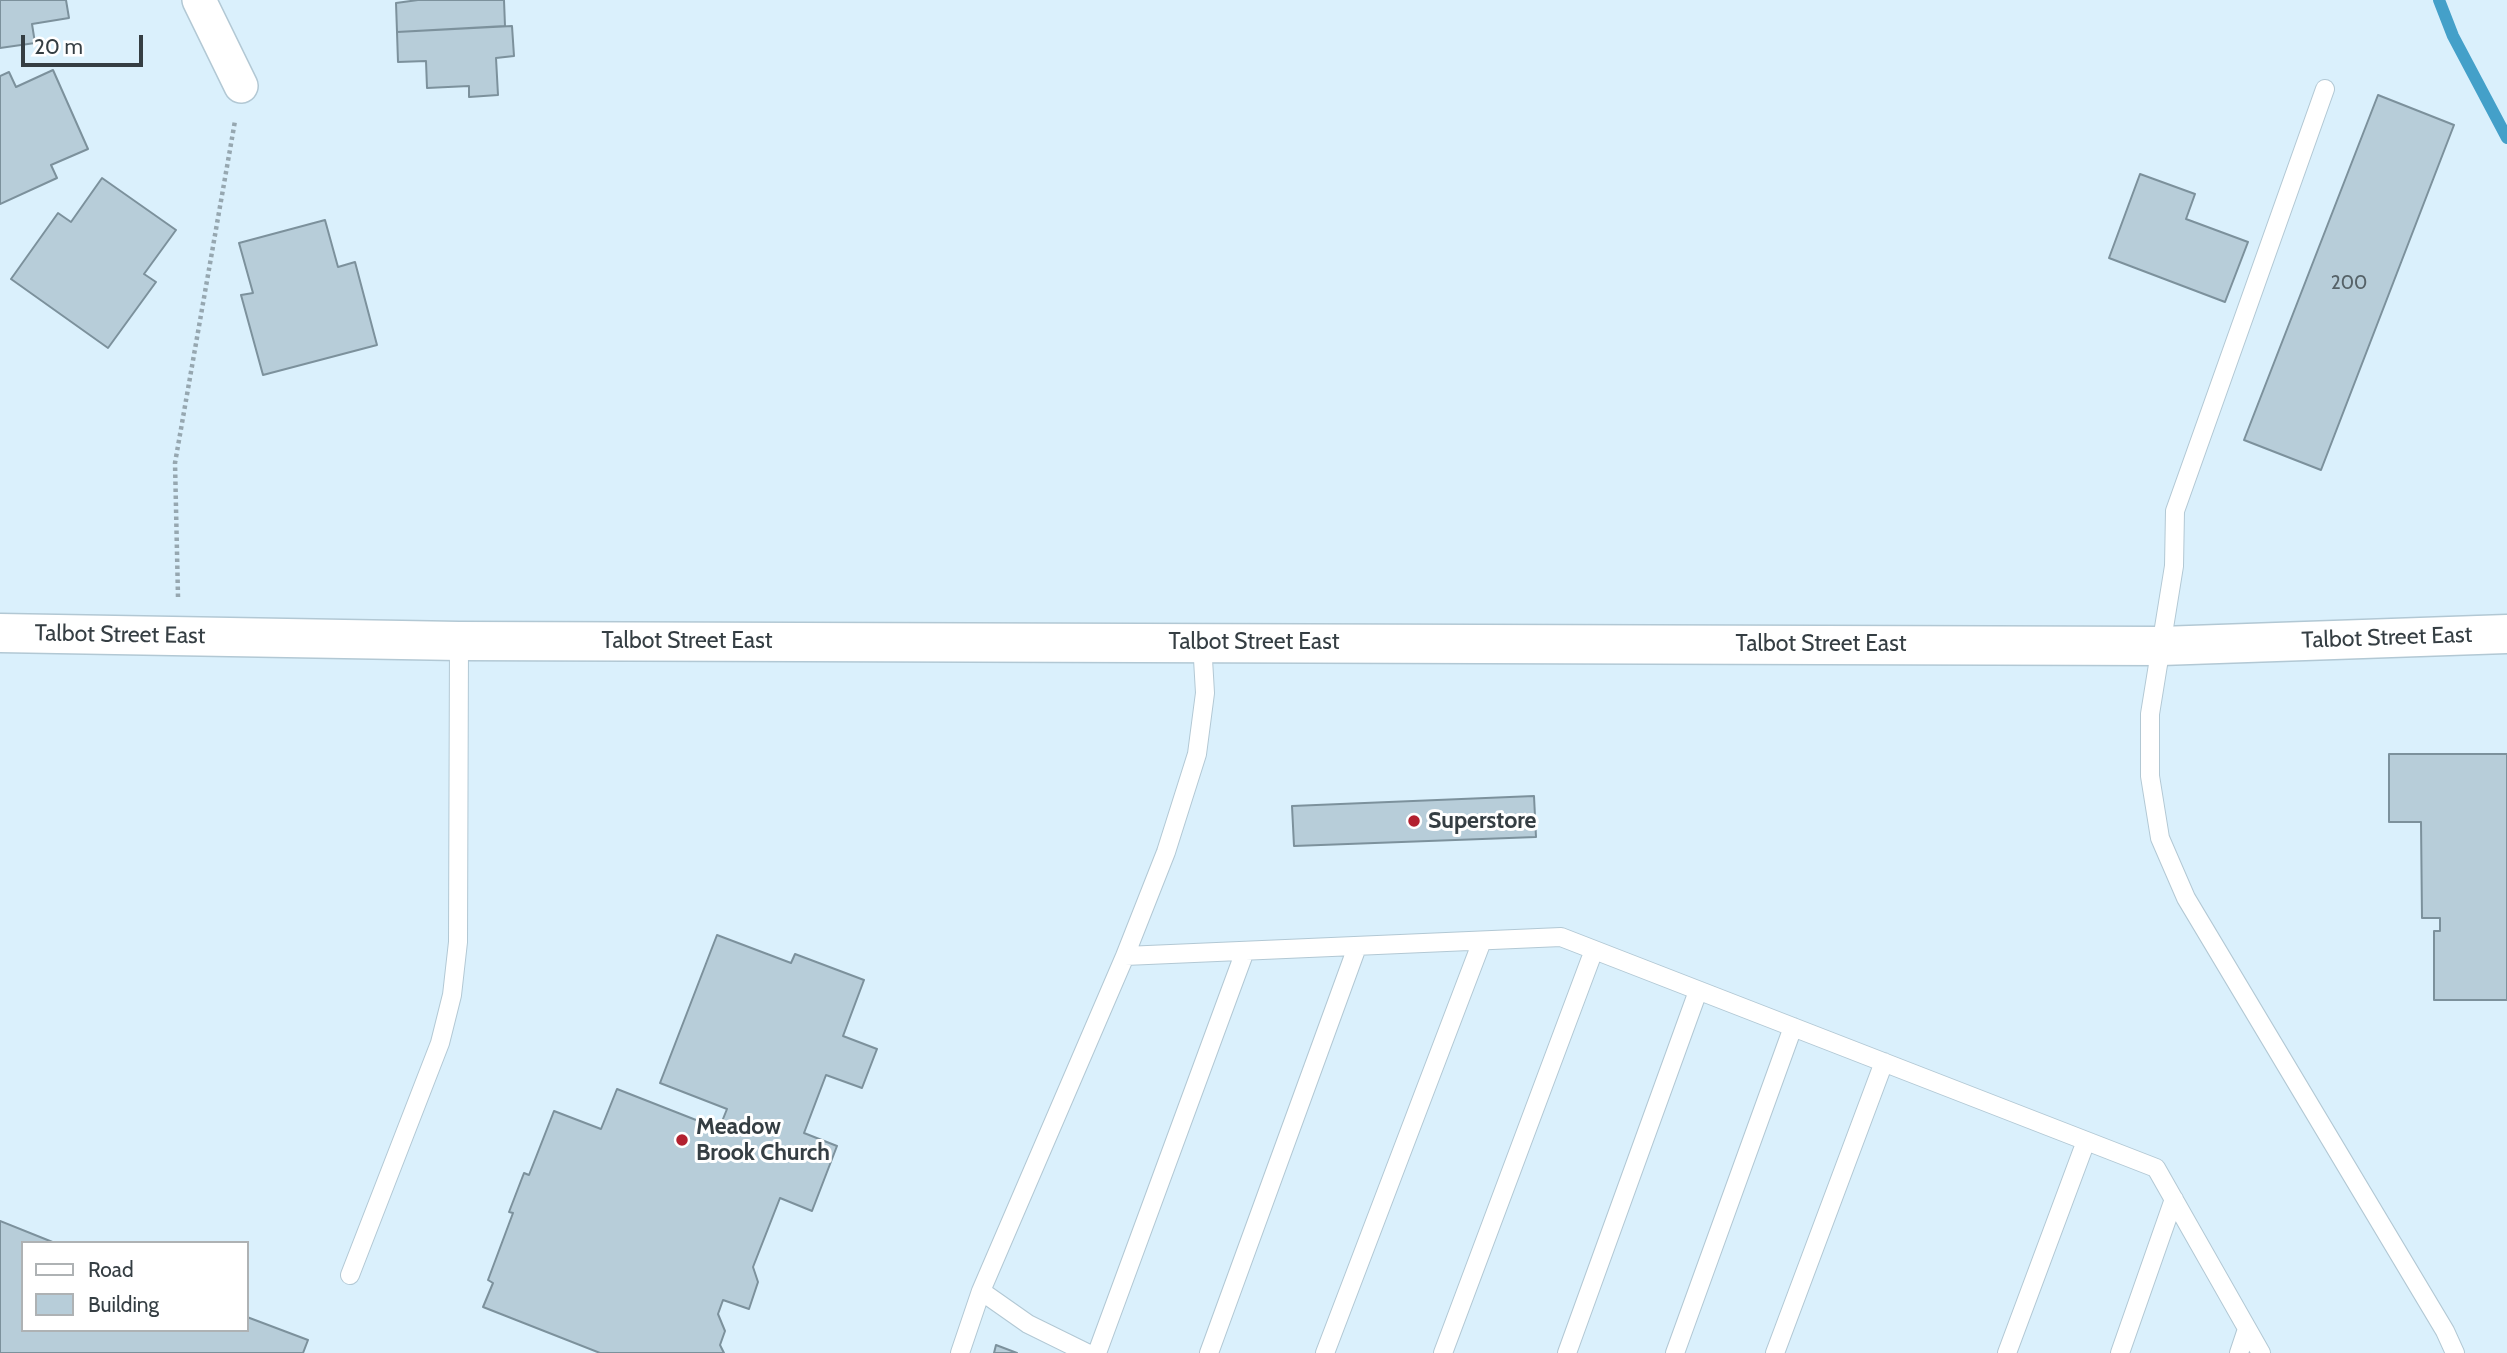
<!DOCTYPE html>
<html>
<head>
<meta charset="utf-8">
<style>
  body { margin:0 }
  #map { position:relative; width:2507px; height:1353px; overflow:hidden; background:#daf0fc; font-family:Cabin,sans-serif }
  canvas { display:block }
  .legend { position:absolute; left:21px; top:1241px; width:228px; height:91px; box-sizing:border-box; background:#fff; border:2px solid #aeb2b4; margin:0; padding:9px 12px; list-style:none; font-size:21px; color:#353e43 }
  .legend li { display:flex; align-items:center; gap:14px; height:35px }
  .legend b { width:35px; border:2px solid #aeb2b4 }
  .scale { position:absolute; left:21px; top:35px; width:122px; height:32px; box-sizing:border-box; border:4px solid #353e43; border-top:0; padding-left:9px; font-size:21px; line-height:24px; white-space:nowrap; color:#353e43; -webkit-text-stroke:5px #fff; paint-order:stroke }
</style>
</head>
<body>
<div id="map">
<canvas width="2507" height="1353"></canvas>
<ul class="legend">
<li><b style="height:9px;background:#fff"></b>Road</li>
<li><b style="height:19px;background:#b7cdd9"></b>Building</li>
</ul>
<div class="scale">20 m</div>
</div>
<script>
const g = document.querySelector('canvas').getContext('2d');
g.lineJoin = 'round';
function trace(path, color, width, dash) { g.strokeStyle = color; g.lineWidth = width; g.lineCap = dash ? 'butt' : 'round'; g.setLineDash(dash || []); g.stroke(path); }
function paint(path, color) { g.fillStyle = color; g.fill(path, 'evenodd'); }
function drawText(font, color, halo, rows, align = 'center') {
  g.font = font + ' Cabin,sans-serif'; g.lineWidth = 6; g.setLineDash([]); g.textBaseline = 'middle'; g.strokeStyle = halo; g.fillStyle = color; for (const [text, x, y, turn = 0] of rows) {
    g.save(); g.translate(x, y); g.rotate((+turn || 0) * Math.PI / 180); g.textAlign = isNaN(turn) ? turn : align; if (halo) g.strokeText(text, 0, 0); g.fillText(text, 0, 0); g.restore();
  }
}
const stream = new Path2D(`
  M2439,0L2453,36L2507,138`);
const building = new Path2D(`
  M0,0H66L69,18L32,24L35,43L0,48Z
  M418,0H504L505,26L397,32L396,3Z
  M512,26L514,56L496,58L498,95L469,97V86L427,88L426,61L398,62L397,32Z
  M53,70L88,149L51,165L57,178L0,204V76L9,72L16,87Z
  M2378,95L2454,125L2321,470L2244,440Z
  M2140,174L2195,194L2186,219L2248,242L2225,302L2109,258Z
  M102,178L176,230L144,274L156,282L108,348L11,279L58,213L71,222Z
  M325,220L338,267L355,262L377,345L263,375L241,295L253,293L239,243Z
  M2389,754H2507V1000H2434V931H2440V918H2422L2421,822H2389Z
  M1534,796L1536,837L1294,846L1292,806Z
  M717,935L791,963L795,954L864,980L843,1036L877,1049L862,1088L826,1075L804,1133L837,1146L812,1211L780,1198L753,1267L758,1282L749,1309L723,1300L718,1314L725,1331L720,1345L724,1353H600L483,1307L493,1283L488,1280L513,1213L509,1212L524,1173L529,1175L554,1111L601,1129L617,1089L719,1129L727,1109L660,1083Z
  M0,1221L55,1243H23V1330H247V1317L308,1340L303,1353H0Z
  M996,1345L1017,1353H994Z`);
const path = new Path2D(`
  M178,597L175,463L235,121`);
const lane = new Path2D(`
  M2325,89L2175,511L2174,566L2150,714V776L2160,838L2186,898L2445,1331L2455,1353
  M1125,956L1561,937L2156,1168L2261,1353
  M350,1275L440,1043L452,995L458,942L459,641
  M960,1353L981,1291
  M1087,1353L1028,1324L981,1291L1125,956L1166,852L1197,754L1205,693L1202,642
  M1097,1353L1245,951
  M1209,1353L1357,947
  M1325,1353L1482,941
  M1443,1353L1594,950
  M1567,1353L1698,991
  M1675,1353L1793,1027
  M1775,1353L1884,1062
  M2007,1353L2086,1141
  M2120,1353L2174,1199
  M2239,1353L2247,1329`);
const street = new Path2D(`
  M199,0L241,86`);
const secondary = new Path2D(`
  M0,633L459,641L2161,646L2507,634`);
const markers = [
  [1414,821,7,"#b2202f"],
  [682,1140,7,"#b2202f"]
];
const numberNames = [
  ["200",2349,283]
];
const streetNames = [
  ["Talbot Street East",120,635,1],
  ["Talbot Street East",2387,638,-2],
  ["Talbot Street East",687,641],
  ["Talbot Street East",1254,642],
  ["Talbot Street East",1821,644]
];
const poiNames = [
  ["Superstore",1428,821],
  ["Meadow",696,1127],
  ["Brook Church",696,1153]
];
trace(stream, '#44a0c9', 12);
paint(building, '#b7cdd9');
trace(building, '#7c919c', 2);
trace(lane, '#b2c8d4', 20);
trace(street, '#b2c8d4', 36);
trace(secondary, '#b2c8d4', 41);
trace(path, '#96a7b0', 4.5, [3.5, 3.5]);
trace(lane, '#fff', 18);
trace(street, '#fff', 33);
trace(secondary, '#fff', 38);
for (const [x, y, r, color] of markers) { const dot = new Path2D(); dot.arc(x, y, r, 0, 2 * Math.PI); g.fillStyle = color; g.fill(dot); trace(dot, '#fff', 2.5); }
drawText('19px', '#566268', null, numberNames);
drawText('23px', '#353e43', '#fff', streetNames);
drawText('bold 23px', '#353e43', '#fff', poiNames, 'left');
</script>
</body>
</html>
